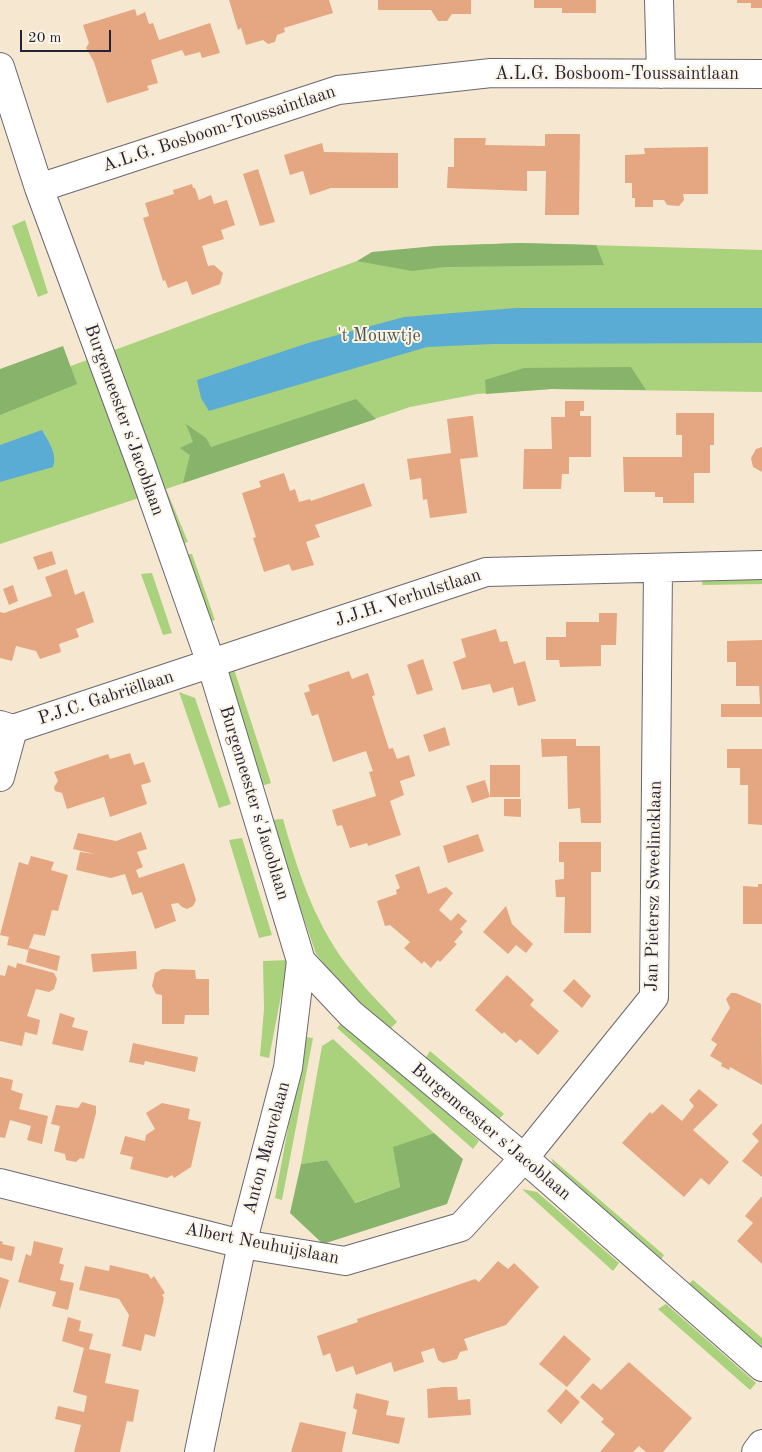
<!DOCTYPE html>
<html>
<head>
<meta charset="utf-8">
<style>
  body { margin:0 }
  #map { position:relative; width:762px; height:1452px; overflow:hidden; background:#f6e8d0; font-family:"Old Standard TT",serif }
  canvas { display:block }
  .scale { position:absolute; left:20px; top:30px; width:91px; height:22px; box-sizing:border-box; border:2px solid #22223b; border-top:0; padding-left:6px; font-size:15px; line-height:18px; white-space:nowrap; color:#22223b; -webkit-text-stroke:4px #fcf5e5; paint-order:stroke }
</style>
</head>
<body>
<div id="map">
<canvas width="762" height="1452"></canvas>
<div class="scale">20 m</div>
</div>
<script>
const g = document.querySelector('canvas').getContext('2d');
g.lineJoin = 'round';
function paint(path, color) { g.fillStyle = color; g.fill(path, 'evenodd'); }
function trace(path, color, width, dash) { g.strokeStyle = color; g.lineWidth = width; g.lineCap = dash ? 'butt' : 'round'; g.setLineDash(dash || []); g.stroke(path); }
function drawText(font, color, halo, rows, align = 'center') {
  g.font = font + ' "Old Standard TT",serif'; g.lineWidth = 4; g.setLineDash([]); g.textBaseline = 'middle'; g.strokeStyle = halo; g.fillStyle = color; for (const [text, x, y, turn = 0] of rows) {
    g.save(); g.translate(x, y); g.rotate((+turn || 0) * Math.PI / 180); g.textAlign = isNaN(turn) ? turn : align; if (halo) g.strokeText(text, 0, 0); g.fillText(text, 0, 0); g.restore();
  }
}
const green = new Path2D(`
  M25,220L48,293L38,297L12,226Z
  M520,243L762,250V392L551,389L477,394L410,407L166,489L188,542L178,545L157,492L0,544V392L357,261L435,246Z
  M192,554L215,620L205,623L180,555Z
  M152,573L172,633L163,635L141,574Z
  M703,576H762V584L702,585Z
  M233,666L271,783L261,786L226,681Z
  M179,692L195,698L231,804L219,808Z
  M283,819C298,873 317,930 354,974C367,991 383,1006 397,1022L388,1031L341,985L316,954L270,820Z
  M242,838L272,935L259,938L232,850L229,840Z
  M288,960L269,1058L260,1056L264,1009L263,961Z
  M342,1022L479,1141L473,1149L337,1028Z
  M305,1037L313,1038L282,1200L275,1198Z
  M333,1039L434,1133L394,1147L400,1187L354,1203L327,1160L301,1164L322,1046Z
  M430,1051L504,1114L497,1121L425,1059Z
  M551,1158L664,1255L658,1264L557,1172Z
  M522,1189L537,1192L619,1263L613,1271Z
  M693,1280L762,1338V1354L686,1286Z
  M666,1304L756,1383L750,1390L658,1309Z`);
const forest = new Path2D(`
  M520,243L596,245L604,265L445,267L412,271L357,261L372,252L435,246Z
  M63,346L77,384L0,415V369Z
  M631,367L646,390L551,389L486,394L485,380L524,368Z
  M356,399L376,419L183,483L190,455L180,448L193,442L186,424L206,438L211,447Z
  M434,1133L463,1159L447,1204L323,1244L290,1213L301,1164L327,1160L355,1203L400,1187L393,1147Z`);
const water = new Path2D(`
  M516,308H762V343L493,344L427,347L209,411L201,398L197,380L308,343L404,317Z
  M42,430C48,441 58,454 53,467L0,482V445Z`);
const building = new Path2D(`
  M229,0H329L333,13L284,28L285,32L277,35L275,42L268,44L263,40L246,45L241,28L238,30Z
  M378,0H471V14H452L447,21H438L431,10H378Z
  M534,0H596V13H562V8H534Z
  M737,0H762V8H751V3H737Z
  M135,9L137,16L145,12L149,24L153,23L159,40L210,23L220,53L202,58L200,52L185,56L182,50L151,60L158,83L147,86L149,90L107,103L94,62L86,48L89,43L83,25Z
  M545,134H580L579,215H545L546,171H527V191L447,188L448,167H454V138H486L485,145L545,146Z
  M322,143L324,152L398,153V188H331L310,195L303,171L290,175L284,155Z
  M708,147V194H683L684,200L679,206L667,205L664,200H653V207H635V198H632V183H625V155L645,154L644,148Z
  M258,169L275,222L260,226L243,174Z
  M192,184L193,188H195L199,200L211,195L214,204L227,200L235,225L221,230L224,239L202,246L208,266L214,265L223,273L220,284L192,295L187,281L168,288L165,280L163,281L143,218L149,216L145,203L174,194L173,190Z
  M565,401H584V411H580V416H591V457H569V474H562L561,489H523L524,449H552L551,417H565Z
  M676,413H714V445H710V473H694V503H663V497H655V492H624L623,457H682V435H676Z
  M470,416H473L478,457L460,459L467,513L430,518L427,499L423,500L421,478L410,480L407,459L451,453L447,419Z
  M762,447V472L753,467L751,458L756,449Z
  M284,473L290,491L295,489L299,502L310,499L311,501L364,483L372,506L315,525L320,537L306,542L314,565L292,571L289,564L264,572L253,538L256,537L242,493L261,487L259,481Z
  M52,551L56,564L38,570L33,557Z
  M67,569L75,595L84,591L94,622L76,629L79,637L59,644L61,652L40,659L36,651L16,646L12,661L0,658V612L4,613L52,596L45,577Z
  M13,585L18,601L9,605L3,589Z
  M599,613H617L616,645H601V666L560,667L559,660H546V637H566V622H599Z
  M496,629L500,642L507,641L514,664L525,661L536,701L518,706L513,687L493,693L490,684L462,690L453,662L466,657L461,639Z
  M762,640V717H721V704H760L759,686H736V662H727V641Z
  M423,659L433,690L417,695L407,665Z
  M349,671L352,679L368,673L375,695L372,696L389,749L393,748L397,759L409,755L415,776L400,781L404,795L390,801L401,835L368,846L367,843L350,848L342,825L337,826L332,810L376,796L369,772L373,771L366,751L333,762L318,714L312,716L304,693L310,691L308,685Z
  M445,727L450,745L429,752L423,735Z
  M541,739H576V746H600L601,823H581L580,808L568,809L567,756L542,757Z
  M727,749H762V825L748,824V785H740V768H727Z
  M130,753L134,765L144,762L151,782L141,785L147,804L110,817L104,797L67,809L62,793L55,791L54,787L58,781L54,772L108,754L110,759Z
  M490,765H520V797H490Z
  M485,780L490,797L472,803L466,786Z
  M504,799H521V817L504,816Z
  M141,832L147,849L137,852L143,867L136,870L139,878L184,863L196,900L193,906L187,909L182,907L178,903L171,904L176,921L155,929L142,892L132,895L125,874L111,878L76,870L80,852L95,854L73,849L78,833L116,841Z
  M478,834L484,851L448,863L443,846Z
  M559,842H601V872H591V933H564L565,897H556L555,880L564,879V862H559Z
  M31,856L54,862L51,870L68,875L58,911L52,910L45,936L34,934L28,950L7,945L9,937L0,935L19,862L28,865Z
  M419,866L428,894L446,887L453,893L439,910L451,921L458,913L467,921L460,929L463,932L454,942L457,944L440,962L438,960L431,968L424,961L422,964L404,948L410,942L390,925L385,926L377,901L397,894L396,890L400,888L395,875Z
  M758,884H762V924H743V886L758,887Z
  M506,906L512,924L533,944L526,953L516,945L508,954L483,932Z
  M29,948L60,956L57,971L26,962Z
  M136,951L137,969L93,972L91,954Z
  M17,963L54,973L57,979L54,989L49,992L36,989L27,1016L40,1020L37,1035L25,1032L22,1046L0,1041V975L5,976L8,965L16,968Z
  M162,969L195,970L196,979H209V1015H185L184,1024H162V995L156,994L152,986L155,973Z
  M507,975L534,1000L530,1005L559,1031L538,1055L520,1039L516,1043L504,1032L502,1034L475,1010Z
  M574,979L591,996L582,1008L563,991Z
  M731,993H736L761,1004L762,1085L730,1067L729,1070L721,1066L722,1063L710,1056L717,1044L711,1040L730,1008L726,999Z
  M60,1013L75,1018L72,1027L88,1031L83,1051L52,1044Z
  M133,1043L198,1057L195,1072L145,1061L144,1065L129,1062Z
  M0,1077L13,1080L11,1090L23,1094L19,1109L48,1116L42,1144L27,1140L31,1126L10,1120L5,1138L0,1137Z
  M699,1089L718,1105L693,1130L729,1162L709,1185L701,1178L684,1197L622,1143L650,1112L652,1114L662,1104L682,1121L694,1106L689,1100Z
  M82,1102L96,1106V1113L84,1159L80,1158L76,1162L66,1160L65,1154L54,1151L60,1126L51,1124L56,1105L78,1108Z
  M162,1103L190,1109L188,1119L201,1122L191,1167L174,1178L172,1175L167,1178L130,1169L133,1157L120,1154L125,1136L145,1141L146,1135L155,1129L146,1113Z
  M762,1123V1177L742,1161L759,1141L752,1134Z
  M762,1196V1264L737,1241L753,1223L745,1216Z
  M0,1241L3,1242L2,1244L15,1247L12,1261L0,1258Z
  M34,1241L63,1248L59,1263L64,1265L60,1280L74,1283L68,1310L52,1306L56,1292L18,1282L26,1254L31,1256Z
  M498,1261L508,1269L514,1263L539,1287L506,1325L464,1339L468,1350L460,1352L457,1359L443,1363L438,1360L434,1348L421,1352L424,1362L394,1372L391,1362L356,1375L353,1366L336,1372L330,1353L323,1356L317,1336L358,1322L357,1319L449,1288L475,1279L479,1282Z
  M110,1265L148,1274L151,1279L154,1276L165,1293L162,1295L164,1298L155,1337L145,1334L141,1351L122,1346L129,1315L119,1299L79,1290L85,1266L109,1271Z
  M0,1277L9,1280L0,1309Z
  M68,1317L81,1321L79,1331L93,1334L89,1349L111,1354L105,1383L139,1390L133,1422L127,1421L120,1452H74L81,1425L55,1419L58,1406L84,1412L87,1396L73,1392L84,1348L62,1341Z
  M564,1335L591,1359L567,1387L539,1364Z
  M629,1362L692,1418L663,1452H646L639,1446L633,1452H600L615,1434L601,1422L604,1419L580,1397L593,1383L601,1390Z
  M443,1387H457L458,1400L470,1399L471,1415L428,1418L427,1389Z
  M566,1389L580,1402L561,1424L547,1411Z
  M356,1393L389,1401L386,1415L405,1418L399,1444L352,1434L357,1410L353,1408Z
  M300,1422L346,1432L342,1452H291Z`);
const minor = new Path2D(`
  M659,0L661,74
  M0,67L39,188L142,467L211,663L301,961L351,1014L524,1158L762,1367
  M39,188L338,90L491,73L762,74
  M0,725L13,729L486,572L762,565
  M0,777L13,729
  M0,1183L242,1244L345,1261L461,1227L524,1158L654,997L658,568
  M199,1452L242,1244L288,1068L301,961
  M756,1452L762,1444`);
const streetNames = [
  ["A.L.G. Bosboom-Toussaintlaan",617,74],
  ["A.L.G. Bosboom-Toussaintlaan",219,129,-18],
  ["Burgemeester s'Jacoblaan",124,420,70],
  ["J.J.H. Verhulstlaan",408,598,-18],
  ["P.J.C. Gabriëllaan",106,698,-18],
  ["Burgemeester s'Jacoblaan",254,803,73],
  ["Jan Pietersz Sweelincklaan",654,886,-89],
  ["Burgemeester s'Jacoblaan",491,1132,40],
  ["Anton Mauvelaan",267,1148,-75],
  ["Albert Neuhuijslaan",262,1244,11]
];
const parkNames = [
  ["'t Mouwtje",379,336]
];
paint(green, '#aad17b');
paint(forest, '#87b36b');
paint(water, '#5aacd5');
paint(building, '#e5a682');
trace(minor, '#6c676f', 30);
trace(minor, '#fff', 28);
drawText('18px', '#22223b', '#fcf5e5', streetNames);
drawText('18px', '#4b574e', '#fcf5e5', parkNames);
</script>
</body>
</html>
